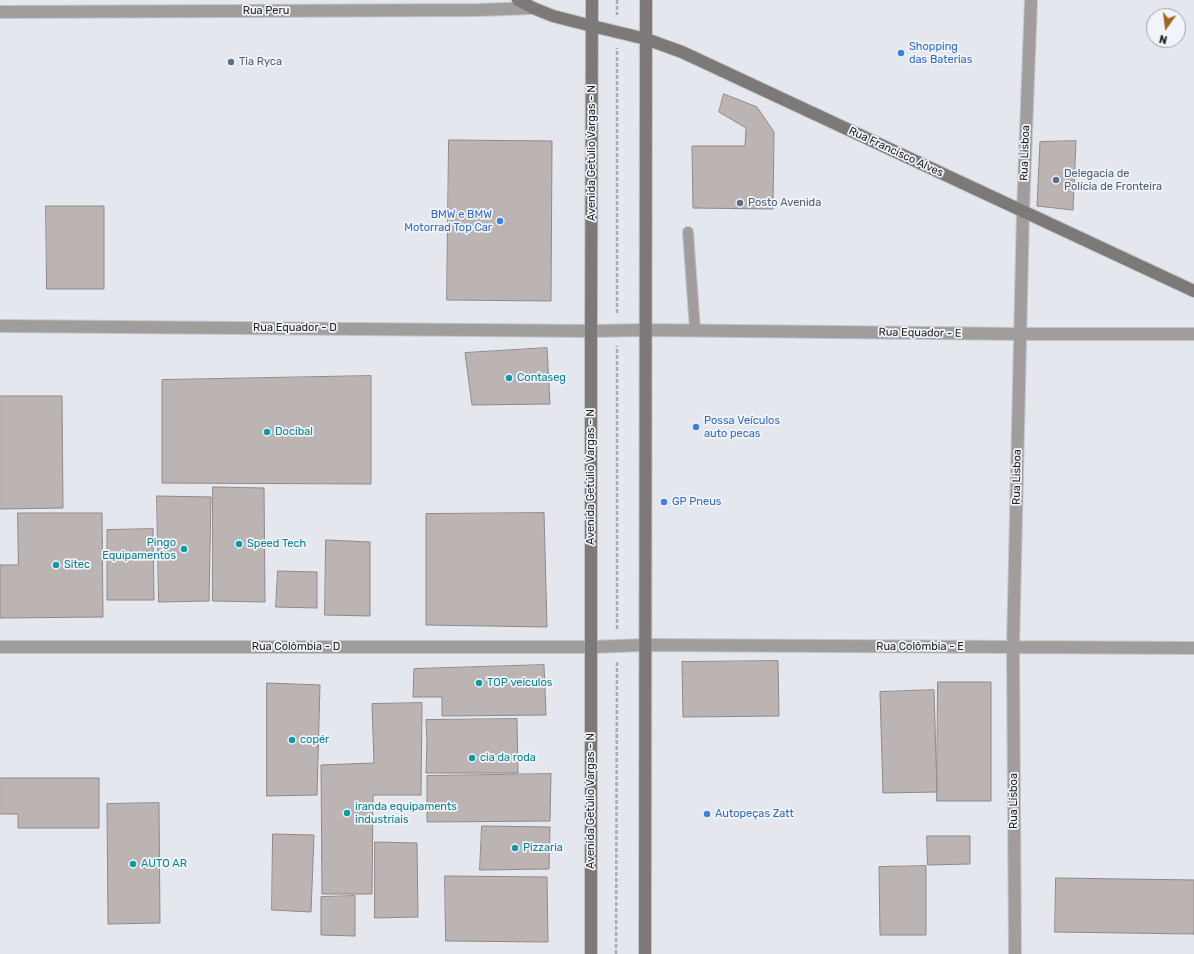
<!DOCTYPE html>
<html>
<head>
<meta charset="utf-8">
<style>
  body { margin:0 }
  #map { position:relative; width:1194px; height:954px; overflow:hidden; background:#e4e7ed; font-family:Rubik,sans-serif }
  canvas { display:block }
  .north { position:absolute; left:1146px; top:8px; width:40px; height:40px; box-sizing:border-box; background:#f1f5fa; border:1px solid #9ea1a5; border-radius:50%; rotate:194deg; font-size:11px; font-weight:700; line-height:16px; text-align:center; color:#222325 }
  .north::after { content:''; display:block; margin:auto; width:14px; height:18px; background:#9d6a20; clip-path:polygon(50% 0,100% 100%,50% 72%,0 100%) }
</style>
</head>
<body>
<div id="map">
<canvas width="1194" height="954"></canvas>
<div class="north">N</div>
</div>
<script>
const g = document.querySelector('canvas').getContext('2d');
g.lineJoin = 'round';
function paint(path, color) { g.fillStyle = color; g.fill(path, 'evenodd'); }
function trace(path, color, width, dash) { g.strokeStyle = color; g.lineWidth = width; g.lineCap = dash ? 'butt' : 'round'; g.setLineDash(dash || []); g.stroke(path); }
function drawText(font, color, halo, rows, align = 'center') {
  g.font = font + ' Rubik,sans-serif'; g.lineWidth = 3.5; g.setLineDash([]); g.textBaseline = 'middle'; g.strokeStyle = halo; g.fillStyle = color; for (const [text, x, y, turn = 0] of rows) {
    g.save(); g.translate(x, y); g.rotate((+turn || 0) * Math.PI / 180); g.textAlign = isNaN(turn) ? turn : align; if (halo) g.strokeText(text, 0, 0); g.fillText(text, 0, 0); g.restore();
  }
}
const building = new Path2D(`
  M724,94L757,107L774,132L773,209L693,208L692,146H745L746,128L719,112Z
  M449,140L552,141L551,301L447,300Z
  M1076,141L1073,210L1037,206L1040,142Z
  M46,206H104V289H47Z
  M547,348L550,404L472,405L465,353Z
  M371,376V484L162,483V380Z
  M0,396H62L63,508L0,509Z
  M213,487L264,488L265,602L213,601Z
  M157,496L211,497L209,601L159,602Z
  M18,513H102L103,617L0,618V565H18Z
  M544,513L547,627L426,625V514Z
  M153,529L154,600H107V530Z
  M326,540L370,542V616L325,615Z
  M278,571L317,572V608L276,607Z
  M778,661L779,716L683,717L682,662Z
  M544,665L546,715L442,716V697H413L414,669Z
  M938,682H991V801H937Z
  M267,683L320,685L317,795L267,796Z
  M934,690L937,792L883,793L880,692Z
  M422,703L421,795H373L372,894H322L321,765L374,763L372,704Z
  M517,719L518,773H426L427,743L426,720Z
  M551,774L550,821L427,822V776Z
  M0,778H99V828H18V814H0Z
  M159,803L160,923L108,924L107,804Z
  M482,826L550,827L549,869L480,870Z
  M273,834L314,835L311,912L272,910Z
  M927,836H970V864L928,865Z
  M375,842L417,843L418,917L375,918Z
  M926,866V935H880L879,867Z
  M445,876L547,877L548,942L446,941Z
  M1056,878L1194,880V934L1055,932Z
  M355,896V936L321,935V897Z`);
const path = new Path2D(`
  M617,0V15
  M617,313V48
  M617,629V346
  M616,954L617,662`);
const lane = new Path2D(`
  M688,232L695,330`);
const street = new Path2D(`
  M0,12L479,10L533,8
  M0,326L591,331L645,330L1020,334H1194
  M0,647H592L645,645L1194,648
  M1015,954L1013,647L1023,211L1031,0`);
const secondary = new Path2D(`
  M518,0L533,8L553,16L592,26L646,39L682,52L1194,291
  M591,954V331L592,0
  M645,954L646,0`);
const markers = [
  [901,53,4,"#3f7fe0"],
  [231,62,4,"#5c6f8a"],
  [1056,180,4,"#5c6f8a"],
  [740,203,4,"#5c6f8a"],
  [500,221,4,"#3f7fe0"],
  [509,378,4,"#0f9aa8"],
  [696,427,4,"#3f7fe0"],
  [267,432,4,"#0f9aa8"],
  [664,502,4,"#3f7fe0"],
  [239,544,4,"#0f9aa8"],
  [184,549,4,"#0f9aa8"],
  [56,565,4,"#0f9aa8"],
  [479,683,4,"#0f9aa8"],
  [292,740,4,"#0f9aa8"],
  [472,758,4,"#0f9aa8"],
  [347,813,4,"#0f9aa8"],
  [707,814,4,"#3f7fe0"],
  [515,848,4,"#0f9aa8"],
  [133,864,4,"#0f9aa8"]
];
const streetNames = [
  ["Rua Peru",266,11],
  ["Rua Francisco Alves",896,152,25],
  ["Avenida Getúlio Vargas - N",592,153,-90],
  ["Rua Lisboa",1025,153,-88],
  ["Rua Equador - D",295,328],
  ["Rua Equador - E",920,333,1],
  ["Avenida Getúlio Vargas - N",591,477,-90],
  ["Rua Lisboa",1017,477,-89],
  ["Rua Colômbia - D",296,647],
  ["Rua Colômbia - E",920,647],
  ["Avenida Getúlio Vargas - N",591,801,-90],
  ["Rua Lisboa",1014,801,-90]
];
const shopNames = [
  ["Shopping",909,47],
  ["das Baterias",909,60],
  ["BMW e BMW",492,215,"right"],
  ["Motorrad Top Car",492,228,"right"],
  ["Possa Veículos",704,421],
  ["auto pecas",704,434],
  ["GP Pneus",672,502],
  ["Autopeças Zatt",715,814]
];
const serviceNames = [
  ["Tia Ryca",239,62],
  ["Delegacia de",1064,174],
  ["Polícia de Fronteira",1064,187],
  ["Posto Avenida",748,203]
];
const cultureNames = [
  ["Contaseg",517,378],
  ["Docibal",275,432],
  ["Pingo",176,543,"right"],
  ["Equipamentos",176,556,"right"],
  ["Speed Tech",247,544],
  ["Sitec",64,565],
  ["TOP veiculos",487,683],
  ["copér",300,740],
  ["cia da roda",480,758],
  ["iranda equipaments",355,807],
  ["industriais",355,820],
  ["Pizzaria",523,848],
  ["AUTO AR",141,864]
];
paint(building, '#bbb4b3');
trace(building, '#8f8988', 1);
trace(lane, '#c1c4c9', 12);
trace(street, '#c1c4c9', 14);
trace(secondary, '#c1c4c9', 14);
trace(path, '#a9abb0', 2.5, [4, 2]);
trace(lane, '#a09d9c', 10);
trace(street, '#a09d9c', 12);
trace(secondary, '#7e7979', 12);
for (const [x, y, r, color] of markers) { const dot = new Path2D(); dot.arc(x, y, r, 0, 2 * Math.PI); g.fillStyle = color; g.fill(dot); trace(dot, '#f1f5fa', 1.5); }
drawText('11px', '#222325', '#f1f5fa', streetNames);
drawText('11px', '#366cbe', '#f1f5fa', shopNames, 'left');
drawText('11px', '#4e5e75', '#f1f5fa', serviceNames, 'left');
drawText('11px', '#0d838f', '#f1f5fa', cultureNames, 'left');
</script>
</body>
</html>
